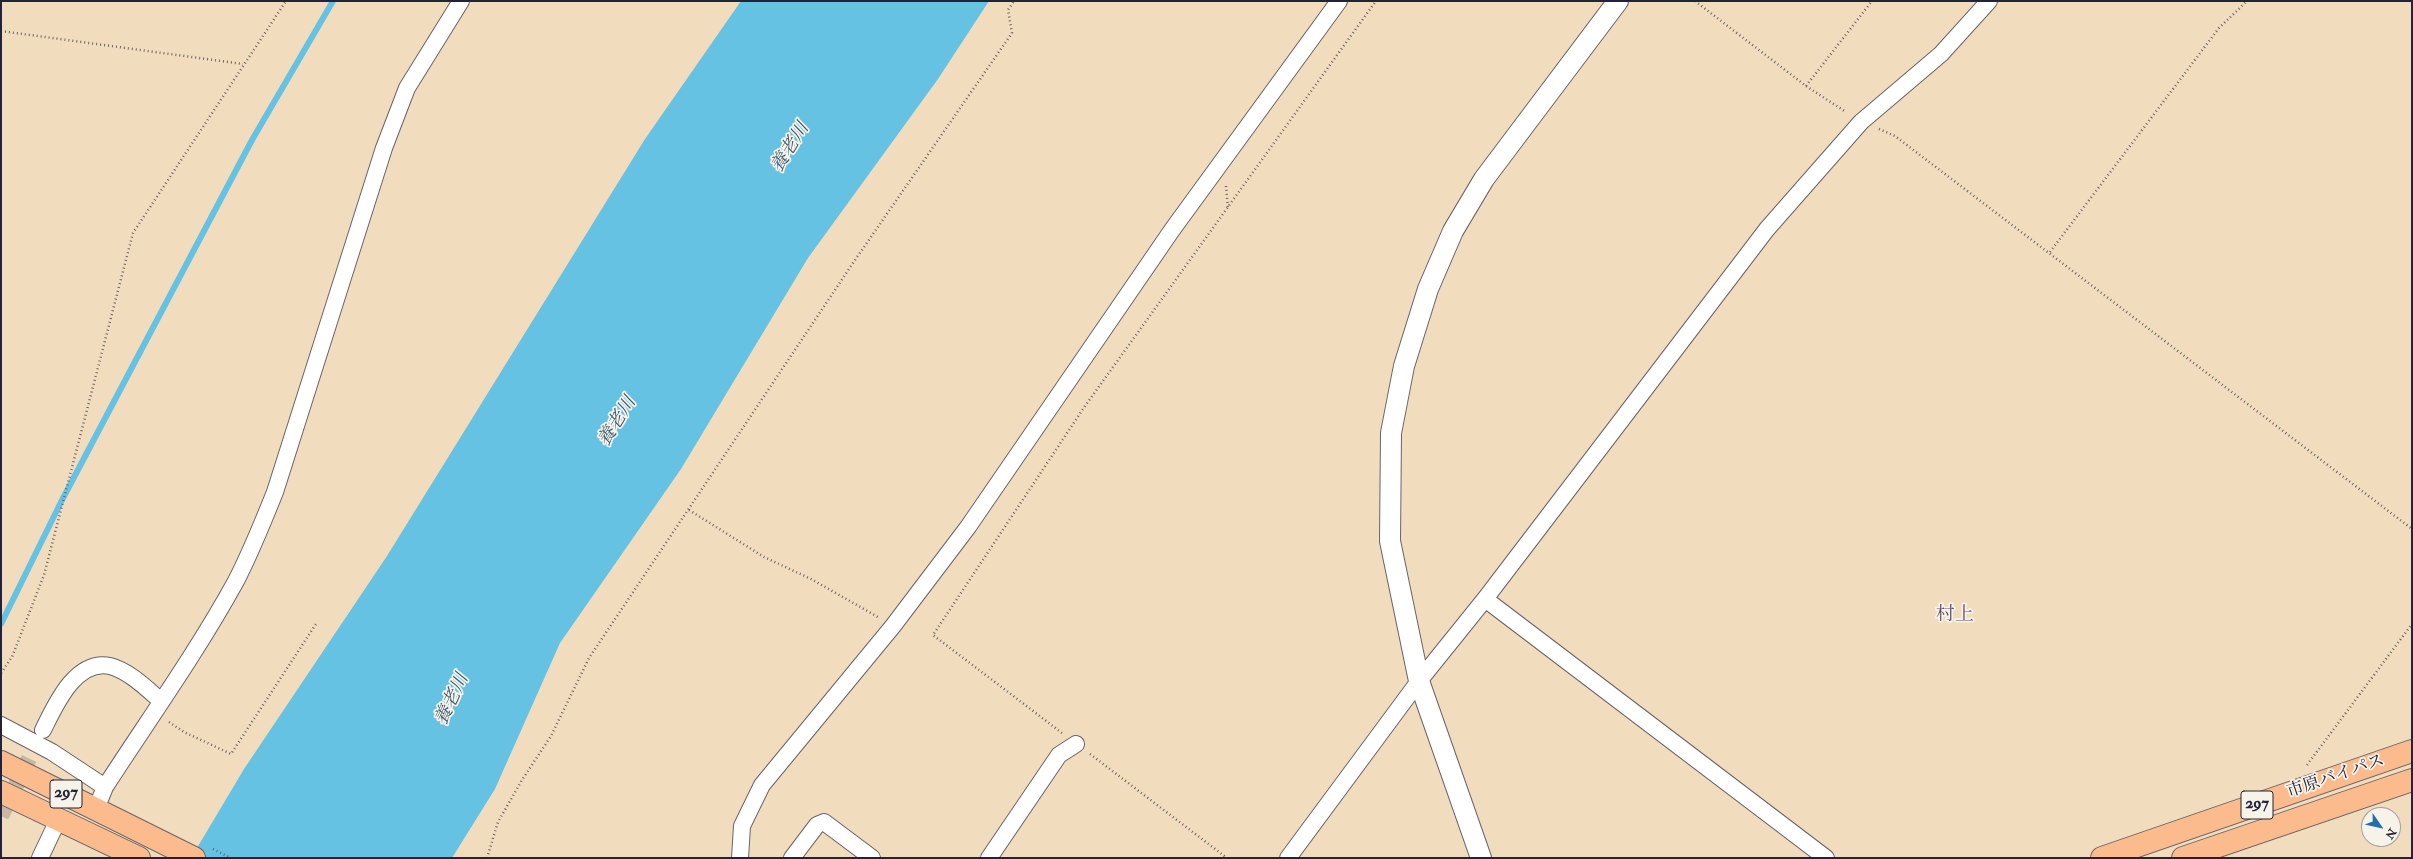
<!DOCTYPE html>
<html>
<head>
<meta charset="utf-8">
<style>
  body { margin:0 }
  #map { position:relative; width:2413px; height:859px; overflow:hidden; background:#f1ddbd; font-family:"IM FELL Double Pica",serif }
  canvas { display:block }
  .frame { position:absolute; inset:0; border:2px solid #22223b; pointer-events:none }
  .north { position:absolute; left:2361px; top:807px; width:40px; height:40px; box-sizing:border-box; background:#f7f3e8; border:1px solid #a29fa3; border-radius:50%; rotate:124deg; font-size:11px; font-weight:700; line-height:16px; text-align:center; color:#22223b }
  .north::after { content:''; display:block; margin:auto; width:14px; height:18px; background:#1f6fb2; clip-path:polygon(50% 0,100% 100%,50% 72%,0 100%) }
</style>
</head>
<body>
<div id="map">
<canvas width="2413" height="859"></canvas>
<div class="frame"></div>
<div class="north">N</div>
</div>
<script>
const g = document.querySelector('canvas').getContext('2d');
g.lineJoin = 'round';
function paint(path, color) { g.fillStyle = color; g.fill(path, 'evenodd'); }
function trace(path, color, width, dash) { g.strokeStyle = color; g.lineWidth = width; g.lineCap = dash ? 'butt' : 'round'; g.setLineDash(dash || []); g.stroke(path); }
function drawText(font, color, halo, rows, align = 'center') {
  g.font = font + ' "IM FELL Double Pica","Noto Serif JP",serif'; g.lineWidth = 3.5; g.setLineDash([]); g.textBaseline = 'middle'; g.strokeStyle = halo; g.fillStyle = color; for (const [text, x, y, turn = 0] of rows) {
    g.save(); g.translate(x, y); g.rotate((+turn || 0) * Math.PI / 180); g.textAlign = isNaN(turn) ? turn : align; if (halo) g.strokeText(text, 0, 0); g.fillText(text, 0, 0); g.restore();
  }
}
const water = new Path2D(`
  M741,1H989L938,79L808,258L681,469L560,643L495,789L452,858H191L244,769L387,556L645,139Z`);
const stream = new Path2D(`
  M1,624L62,500L252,140L333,1`);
const minorTunnel = new Path2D(`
  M1,816L42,732`);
const path = new Path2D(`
  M1695,1L1806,86L1846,112
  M1,31L243,64
  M1806,86L1872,1
  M1879,129L1895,136L2412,529
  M1226,186L1228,208
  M2050,252L2219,28L2247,1
  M689,510L764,557L811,579L878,617
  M1,673L12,657L44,575L133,233L286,1
  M169,722L184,732L231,754L316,624
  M1062,733L933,635L1085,406L1376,1
  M1090,754L1227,858
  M2307,765L2412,624
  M213,849L231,858
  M487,858L498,822L522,780L551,736L589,658L853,263L1012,33L1008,10L1014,1`);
const minor = new Path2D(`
  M1485,599L1826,858
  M1,725L52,752L105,787
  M43,730C55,706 75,659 110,666C129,671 146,688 161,701
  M96,809L105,787C149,719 197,652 236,581C251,552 263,522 275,492L384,148L407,88L461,1
  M40,858L58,820
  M740,858L742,826L762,785L893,626L968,527L1172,230L1339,1
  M792,858L817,825L824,822L872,858
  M989,858L1059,755L1076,744
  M1288,858L1419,681L1485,599L1767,229L1861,122L1941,54L1989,1`);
const tertiary = new Path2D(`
  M1481,858L1419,681L1390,541L1391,433L1404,366L1428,289L1453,231L1484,179L1618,1`);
const trunk = new Path2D(`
  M1,762L194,858
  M1,792L139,858
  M2102,858L2412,751
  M2183,858L2412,780`);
const shields = [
  [66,794,32],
  [2257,805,32]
];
const shieldNames = [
  ["297",66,794],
  ["297",2257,805]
];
const streetNames = [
  ["市原バイパス",2336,777,-19]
];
const waterNames = [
  ["養老川",791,148,-58],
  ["養老川",618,422,-58],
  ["養老川",453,700,-65]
];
const quarterNames = [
  ["村上",1955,616]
];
paint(water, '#65c2e3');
trace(stream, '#65c2e3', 6);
trace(minorTunnel, '#c8b8a3', 16, [16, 8]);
trace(minor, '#6a6368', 18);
trace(tertiary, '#6a6368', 22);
trace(trunk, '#6a6368', 24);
trace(path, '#6a6368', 2.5, [1, 3]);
trace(minor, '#fff', 16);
trace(tertiary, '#fff', 20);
trace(trunk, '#fbbb8d', 22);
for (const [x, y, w] of shields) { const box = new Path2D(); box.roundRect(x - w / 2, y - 14, w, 28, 3); g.fillStyle = '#f7f3e8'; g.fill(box); trace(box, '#22223b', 1); }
drawText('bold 16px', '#22223b', null, shieldNames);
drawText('17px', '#22223b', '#f7f3e8', streetNames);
drawText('italic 18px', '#395a76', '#f7f3e8', waterNames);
drawText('19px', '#635072', '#f7f3e8', quarterNames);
</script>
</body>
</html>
